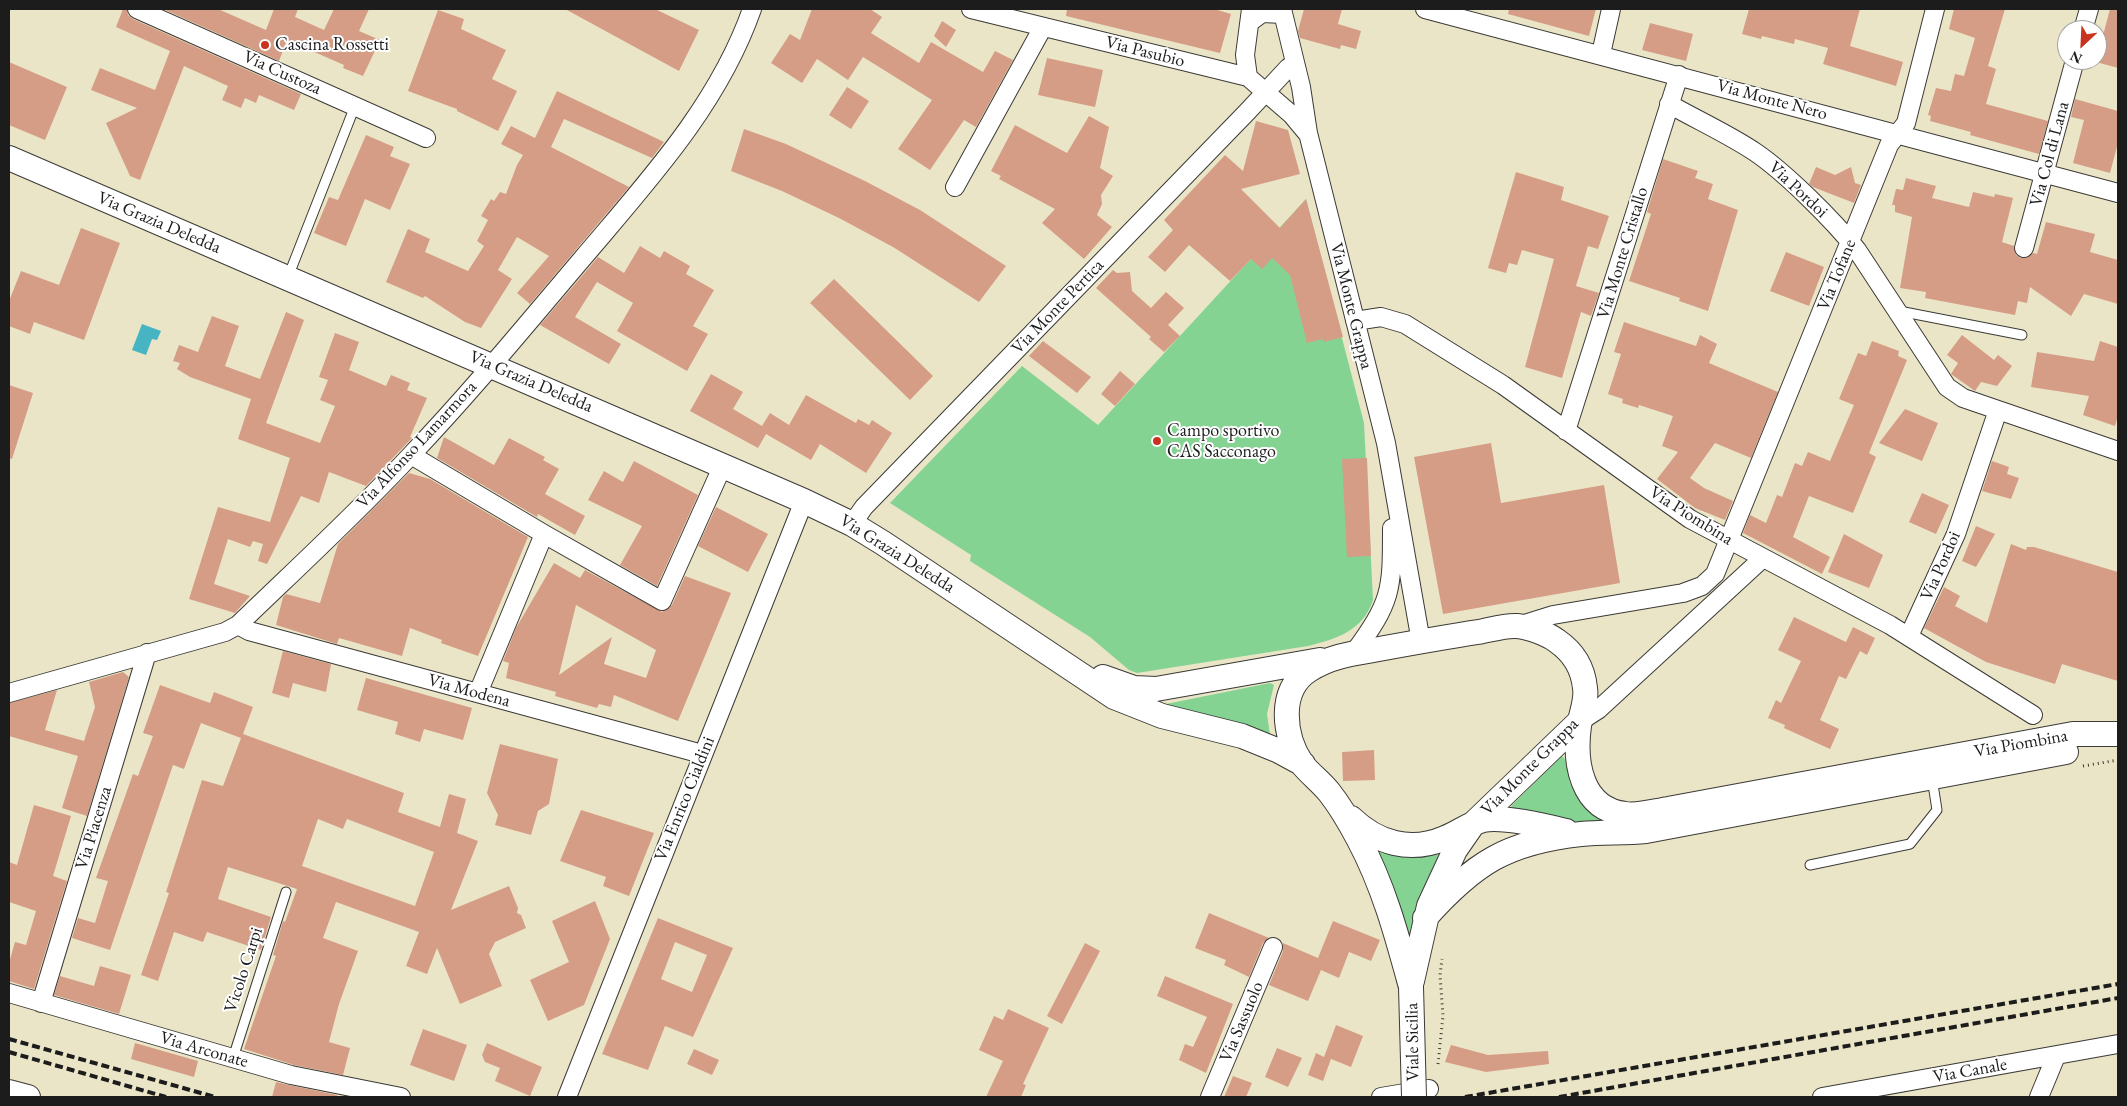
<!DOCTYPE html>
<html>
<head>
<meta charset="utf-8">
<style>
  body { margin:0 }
  #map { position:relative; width:2127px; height:1106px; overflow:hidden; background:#ebe5c7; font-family:"EB Garamond",serif }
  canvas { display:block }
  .frame { position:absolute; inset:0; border:10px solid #1c1c1c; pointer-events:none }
  .north { position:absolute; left:2057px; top:20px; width:50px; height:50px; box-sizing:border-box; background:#fff; border:1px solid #a4a4a4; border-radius:50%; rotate:205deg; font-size:14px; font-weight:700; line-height:20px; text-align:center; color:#1c1c1c }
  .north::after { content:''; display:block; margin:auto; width:18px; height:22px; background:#c8321e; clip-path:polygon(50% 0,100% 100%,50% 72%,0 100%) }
</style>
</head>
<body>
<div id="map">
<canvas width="2127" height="1106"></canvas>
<div class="frame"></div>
<div class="north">N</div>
</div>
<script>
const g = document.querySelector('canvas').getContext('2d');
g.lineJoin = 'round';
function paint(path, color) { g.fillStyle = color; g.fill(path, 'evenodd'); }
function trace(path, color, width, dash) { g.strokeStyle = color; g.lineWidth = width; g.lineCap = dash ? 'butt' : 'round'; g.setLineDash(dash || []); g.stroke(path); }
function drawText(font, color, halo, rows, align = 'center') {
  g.font = font + ' "EB Garamond",serif'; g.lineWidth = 4; g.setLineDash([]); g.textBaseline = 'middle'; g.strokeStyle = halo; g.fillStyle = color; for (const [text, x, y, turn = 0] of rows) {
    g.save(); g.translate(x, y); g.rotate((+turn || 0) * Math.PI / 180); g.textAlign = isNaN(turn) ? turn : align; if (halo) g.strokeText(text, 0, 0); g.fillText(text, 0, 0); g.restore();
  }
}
const green = new Path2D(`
  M1306,199L1364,423L1373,600C1363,631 1336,639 1308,646L1137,673L1129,670L1090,637L970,561L971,555L890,503L1022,366L1098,425Z
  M1270,683L1274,685L1267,714L1270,735L1161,705Z
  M1562,756C1569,762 1568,774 1570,783C1576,799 1593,811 1607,821L1605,824L1567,821L1514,810L1511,806Z
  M1374,848L1397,856L1438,855L1440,860L1415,914L1409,935L1403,936Z`);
const water = new Path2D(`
  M142,324L161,331L157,340L152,339L146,355L132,350Z`);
const building = new Path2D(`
  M123,9H127L128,15L133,19L301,94L294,110L259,95L256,103L245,98L241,108L222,100L228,86L184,66L140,180L130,176L106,123L137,108L91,90L100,68L155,90L170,51L116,27Z
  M163,9H218L266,30L274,9H298L295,17L324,30L334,9H369L359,31L380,40L363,76L343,68L344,65L287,40L279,61Z
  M565,9H655L699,30L679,71Z
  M812,9H870L882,17L871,33L919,63L931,42L983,72L995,51L1013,60L976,127L964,120L930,170L898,149L932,100L863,57L848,80L817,59L802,83L771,63L790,34L800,40Z
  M1067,9H1214L1231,14L1220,53L1066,16Z
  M1304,9H1342L1338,24L1361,31L1356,49L1341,45L1340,49L1300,38L1298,31Z
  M1509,9H1596L1589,36L1508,14Z
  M1749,9H1860L1850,46L1903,62L1896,86L1823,64L1828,48L1795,39L1794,44L1762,36L1761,39L1742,34Z
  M1954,9H2005L1988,66L1996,69L1986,104L2048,121L2039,154L1970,135L1971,132L1930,121L1931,116L1928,115L1936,88L1951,91L1955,74L1964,76L1975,38L1949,29Z
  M2110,9H2118V68L2096,62Z
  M438,10L464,19L461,29L506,50L492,79L517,91L498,131L457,111V109L408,91Z
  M942,21L956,30L946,47L934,36Z
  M1650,23L1693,34L1686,61L1642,50Z
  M1047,58L1103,70L1095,107L1038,95Z
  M9,62L67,87L45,140L9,125Z
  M847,87L869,101L851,129L829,115Z
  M557,91L664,142L652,158L564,119L551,147L629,187L530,304L517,293L549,256L517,237L498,270L512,279L481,328L465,322L425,296L423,298L386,282L408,229L430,239L425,252L468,271L484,246L477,241L488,220L481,216L491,199L494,201L500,192L506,194L517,165L523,155L501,144L511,126L535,138Z
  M2075,99L2118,111V143L2110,173L2073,163L2084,120L2071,117Z
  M1089,116L1109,127L1100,168L1113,176L1101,195L1102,204L1097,215L1112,227L1084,259L1042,223L1055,209L999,179L1001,176L991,171L1015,125L1067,153Z
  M1256,121L1288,130L1300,174L1241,189L1280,228L1306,199L1343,337L1324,342L1323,339L1307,343L1290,275L1272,258L1262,269L1251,259L1230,281L1189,245L1165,272L1148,257L1173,230L1164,220L1225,155L1243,171Z
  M744,129L786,144L865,181L920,210L1006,266L979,302L893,247L839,218L782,191L731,171Z
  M366,135L394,147L390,156L410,164L390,210L365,199L346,246L314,233L329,197L338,200Z
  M1663,159L1698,171L1695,178L1713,184L1708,199L1738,210L1708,311L1679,301L1680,298L1629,281L1651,214L1647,212Z
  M1816,167L1835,175L1851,167L1855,183L1861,185L1854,203L1813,187L1809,184Z
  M1516,172L1564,187L1561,200L1609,216L1598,249L1588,246L1576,286L1599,293L1591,316L1581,312L1562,378L1525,367L1554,259L1522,250L1517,265L1509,263L1506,273L1488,268Z
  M1906,178L1936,186L1932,198L1969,207L1973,192L1994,197L1995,194L2013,198L2002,242L2014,246L2016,255L2021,258H2027L2033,253L2037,254L2046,222L2095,234L2090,252L2118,260V304L2084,294L2071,316L2030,287L2027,303L2018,301L2015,315L1925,298L1926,292L1900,288L1912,217L1895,212V205H1892L1896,189L1903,190Z
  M81,228L120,243L84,340L34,322L30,334L9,326V301L21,271L59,285Z
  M640,246L660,258L664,251L690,266L686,274L714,290L693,326L708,334L687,371L617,331L633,303L597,282L575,317L621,344L609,364L540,325L598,257L624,273Z
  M1786,252L1824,267L1809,306L1770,291Z
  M1113,270L1117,273L1130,272L1132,291L1151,308L1166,292L1184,308L1168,325L1180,336L1164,352L1149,339L1151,337L1096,288Z
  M834,279L933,376L910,400L810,303Z
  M286,312L304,320L266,423L320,443L335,406L320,400L328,380L319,377L335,333L359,342L349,370L386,386L391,375L410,383L407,390L427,398L410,437L412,438L366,486L329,472L319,503L301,496L267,564L258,561L263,544L253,541L250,547L228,539L214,584L250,596L235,613L189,599L218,507L270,522L290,458L238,439L251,399L190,377L177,369L180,363L173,361L179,345L198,352L212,316L239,326L225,366L260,379Z
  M1624,322L1696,346L1700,335L1717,344L1709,363L1778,392L1751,458L1715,443L1690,478L1704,488L1733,501L1725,520L1695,508L1657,479L1678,452L1662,446L1673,416L1639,405L1638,408L1622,403L1623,399L1608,394L1621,354L1614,352Z
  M1962,335L1994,360L1998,355L2012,366L1997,386L1981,382L1975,391L1951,374L1958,363L1947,355Z
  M1043,341L1091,377L1077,393L1029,356Z
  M1872,341L1899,351L1898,356L1907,360L1869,453L1876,457L1853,513L1809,496L1793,537L1830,557L1822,574L1743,533L1750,515L1766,523L1777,495L1782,497L1795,463L1802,466L1808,452L1830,461L1854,405L1839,399L1858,353L1866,356Z
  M2100,341L2118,347V416L2115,426L2083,415L2089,396L2031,387L2037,352L2094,361Z
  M1120,371L1135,384L1115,406L1101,394Z
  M711,374L743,392L733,409L762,426L770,413L789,425L806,395L856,423L858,419L869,425L872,420L892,433L866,473L820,444L811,460L766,434L758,448L690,411Z
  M9,385L33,393L12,459L9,458Z
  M1905,409L1938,423L1922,461L1879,443Z
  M444,437L494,465L509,438L545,457L543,460L559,469L545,494L585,516L575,535L538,514L537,517L437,458Z
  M1491,443L1501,503L1604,485L1620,583L1443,614L1414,457Z
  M1367,458L1371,556L1347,557L1342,459Z
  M634,461L698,495L657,586L620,565L642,526L588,500L604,471L623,482Z
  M1992,461L2009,467L2007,474L2019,478L2011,499L1982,491Z
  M409,473L430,479L528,537L478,656L441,643L442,640L410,628L402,656L339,638L337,644L276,625L283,597L286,594L320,603L338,544Z
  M1922,493L1949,505L1936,534L1909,522Z
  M716,507L768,534L748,572L698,546Z
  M1976,526L1995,534L1976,567L1962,561Z
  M1844,534L1883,555L1869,588L1828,572Z
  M2011,544L2026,550L2027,547H2034L2118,572V681L2062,664L2055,684L1986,662L1924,628L1944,587L1960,596L1955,606L1987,623Z
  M554,563L580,578L585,570L662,612L672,605L685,576L731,593L678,721L614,695L611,707L599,704L597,708L555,696L556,692L506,678L509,663L503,661L516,628ZM576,605L656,650L646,678L604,664L612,637L559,675Z
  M1794,617L1846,642L1853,627L1875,638L1867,655L1860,651L1846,679L1839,676L1820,720L1839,729L1830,749L1784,728L1785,725L1768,718L1776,700L1781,703L1801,661L1778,650Z
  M283,651L331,664L326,692L293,683L289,698L272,693Z
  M123,672L129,677L87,816L62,808L78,756L9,736V703L57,690L45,730L84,741L95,707L89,682Z
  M366,678L472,708L463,740L424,729L420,742L395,734L398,722L357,710Z
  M160,685L210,703L214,692L253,707L243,734L404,793L398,812L440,827L449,794L466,799L457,833L478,841L451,910L509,886L518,908L517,913L521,915L526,928L495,942L489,954L502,986L460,1004L437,948L427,974L406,966L419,932L336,902L323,938L358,951L339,1004L329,1042L350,1048L343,1075L294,1065L244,1049L276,956L273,955L283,921L285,922L297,889L228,867L218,899L271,917L261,950L207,932L203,942L174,932L158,981L141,975L169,893L166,892L202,780L223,786L241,738L201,723L184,769L173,765L110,950L72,938L78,918L95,923L108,881L96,878L133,774L138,776L153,736L143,733ZM318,819L343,829L347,819L434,852L415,906L302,866Z
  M500,744L558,759L549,804L538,811L531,835L495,825L498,815L487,793Z
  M1374,750L1375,780L1343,781L1342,752Z
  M34,805L71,816L53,876L67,881L34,989L9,981V963L15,942L26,945L36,911L9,902V862L17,865Z
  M581,810L654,833L629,896L603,886L606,877L560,861Z
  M595,901L610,939L584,1005L548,1021L530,980L569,962L552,921Z
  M1209,913L1269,938L1263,943L1249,977L1224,965L1226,960L1195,948Z
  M658,918L733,948L693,1037L665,1026L648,1070L602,1054ZM675,942L707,955L692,992L661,979Z
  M1333,921L1380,940L1371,961L1349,952L1339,978L1321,970L1308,1001L1269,985L1283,951V943L1318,958Z
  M1085,943L1100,951L1062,1024L1047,1016Z
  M100,966L131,975L119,1014L54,995L60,976L94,986Z
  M1165,976L1233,1004L1206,1073L1179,1060L1185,1044L1193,1047L1207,1017L1157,996Z
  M1008,1009L1049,1028L1023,1084L1026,1085L1021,1097H986L1003,1061L979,1050L994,1016L1003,1020Z
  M1336,1025L1363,1036L1351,1067L1331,1059L1323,1081L1308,1075L1316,1053L1324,1057Z
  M423,1029L467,1045L454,1081L410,1065Z
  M135,1043L198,1061L194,1077L131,1059Z
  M487,1043L542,1067L530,1096L495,1081L500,1068L485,1062L482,1055Z
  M1451,1045L1488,1055L1548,1051L1549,1064L1486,1072L1445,1062Z
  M1277,1048L1302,1058L1288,1087L1265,1077Z
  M694,1049L719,1060L712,1075L687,1064Z
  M1233,1076L1252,1083L1246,1097H1224Z
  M276,1082L289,1085L337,1095V1097H272Z`);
const path = new Path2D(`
  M2083,766L2118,760
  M1438,1064L1443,1016L1440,975L1442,959`);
const lane = new Path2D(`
  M288,277L355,106
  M1899,311L2022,335
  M1810,865L1910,844L1937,810L1932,778
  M233,1058L286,892`);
const street = new Path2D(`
  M137,9L426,138
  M971,9L1248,77
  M1251,9L1245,55L1248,77L1292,115L1307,133
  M1282,9L1301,87L1308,133L1386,443L1421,642
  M1425,9L2118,193
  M1250,22L1262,13L1283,14
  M2083,30L2089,9
  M1601,54L1611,9
  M1669,104C1697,120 1728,134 1755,152C1786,173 1834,221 1857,250L1947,387L1963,398L1998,410
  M955,187L1043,27
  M2024,248L2075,60
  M1355,321L1381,317L1405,324L1503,385L1690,519L1890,625L2033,715
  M1566,431L1679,75
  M411,455L544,534L662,601L723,465
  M852,524L864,507L1248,111L1288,68L1295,63
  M238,625L249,631L702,754
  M1518,626L1553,615L1683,593L1702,586L1715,574L1889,145L1906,123L1935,9
  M1909,636L1956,534L1998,410L2118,451
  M1353,654C1392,601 1392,591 1392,528
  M9,693L225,632L238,625C296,569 356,514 411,455C471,392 526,325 582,259C647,182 718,106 752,9
  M478,693L544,534
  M1579,722L1599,709L1763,558
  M9,993L291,1075L401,1097
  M41,1003L147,653
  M567,1097L804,501
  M1210,1097L1273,947
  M1381,1097L1429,1089
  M1822,1097L2118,1044
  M2039,1097L2056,1056`);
const secondary = new Path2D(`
  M9,158L804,501L852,524L883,543L1114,697L1162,716L1242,736L1279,751L1303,764
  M1103,677L1134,688L1156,689L1320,660
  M1351,818C1377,843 1410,853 1445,838C1458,833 1469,824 1483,820C1504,816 1545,826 1566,831
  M1425,918C1474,863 1507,842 1581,834C1603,832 1624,833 1646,831L2066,752
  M1412,981L1429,906L1455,850L1473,824L1579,722
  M1411,987C1397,936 1384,887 1359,840C1350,823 1341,807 1329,792C1321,782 1310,774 1302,764C1284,737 1277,690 1309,670C1330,656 1355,653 1379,649C1412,643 1445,637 1478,632C1490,630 1505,625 1517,626C1529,627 1548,634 1557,641C1573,652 1583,668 1585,688C1587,701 1581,713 1579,726C1574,762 1581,809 1625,814C1639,816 1655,811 1668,809L2073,734H2118
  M9,1092L28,1097`);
const rail = new Path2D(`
  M9,1039L215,1097
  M9,1052L166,1097
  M1465,1097L2118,984
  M1559,1097L2118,998`);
const secondaryBridge = new Path2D(`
  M1411,987L1414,1097`);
const markers = [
  [265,45,5,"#c8321e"],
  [1157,441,5,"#c8321e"]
];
const poiNames = [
  ["Cascina Rossetti",275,45],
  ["Campo sportivo",1167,431],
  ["CAS Sacconago",1167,452]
];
const streetNames = [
  ["Via Pasubio",1145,52,14],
  ["Via Custoza",282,73,24],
  ["Via Monte Nero",1772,100,15],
  ["Via Col di Lana",2050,154,-75],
  ["Via Pordoi",1798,190,43],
  ["Via Grazia Deledda",159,223,23],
  ["Via Monte Cristallo",1623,253,-73],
  ["Via Tofane",1837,275,-68],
  ["Via Monte Grappa",1351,306,76],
  ["Via Monte Pertica",1058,307,-46],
  ["Via Grazia Deledda",531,382,23],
  ["Via Alfonso Lamarmora",417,445,-47],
  ["Via Piombina",1691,516,32],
  ["Via Grazia Deledda",897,554,32],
  ["Via Pordoi",1941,566,-66],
  ["Via Modena",469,691,15],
  ["Via Piombina",2021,744,-10],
  ["Via Monte Grappa",1530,767,-45],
  ["Via Enrico Cialdini",685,799,-68],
  ["Via Piacenza",94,828,-73],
  ["Vicolo Carpi",244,970,-72],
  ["Via Sassuolo",1242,1022,-67],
  ["Viale Sicilia",1413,1042,-91],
  ["Via Arconate",204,1050,16],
  ["Via Canale",1970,1071,-10]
];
paint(green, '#85d392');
paint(water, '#46b4c2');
paint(building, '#d59d86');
trace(lane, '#3b3a36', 11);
trace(street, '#3b3a36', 20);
trace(secondary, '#3b3a36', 26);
trace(path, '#3b3a36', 3, [1, 4]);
trace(lane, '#fff', 9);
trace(street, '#fff', 18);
trace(secondary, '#fff', 24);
trace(rail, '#1c1c1c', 4, [8, 4]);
trace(secondaryBridge, '#3b3a36', 26, []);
trace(secondaryBridge, '#fff', 24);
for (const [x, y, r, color] of markers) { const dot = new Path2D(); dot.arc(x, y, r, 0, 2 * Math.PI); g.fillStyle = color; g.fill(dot); trace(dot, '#fff', 2); }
drawText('18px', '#1c1c1c', '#fff', poiNames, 'left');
drawText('18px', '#1c1c1c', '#fff', streetNames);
</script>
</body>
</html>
